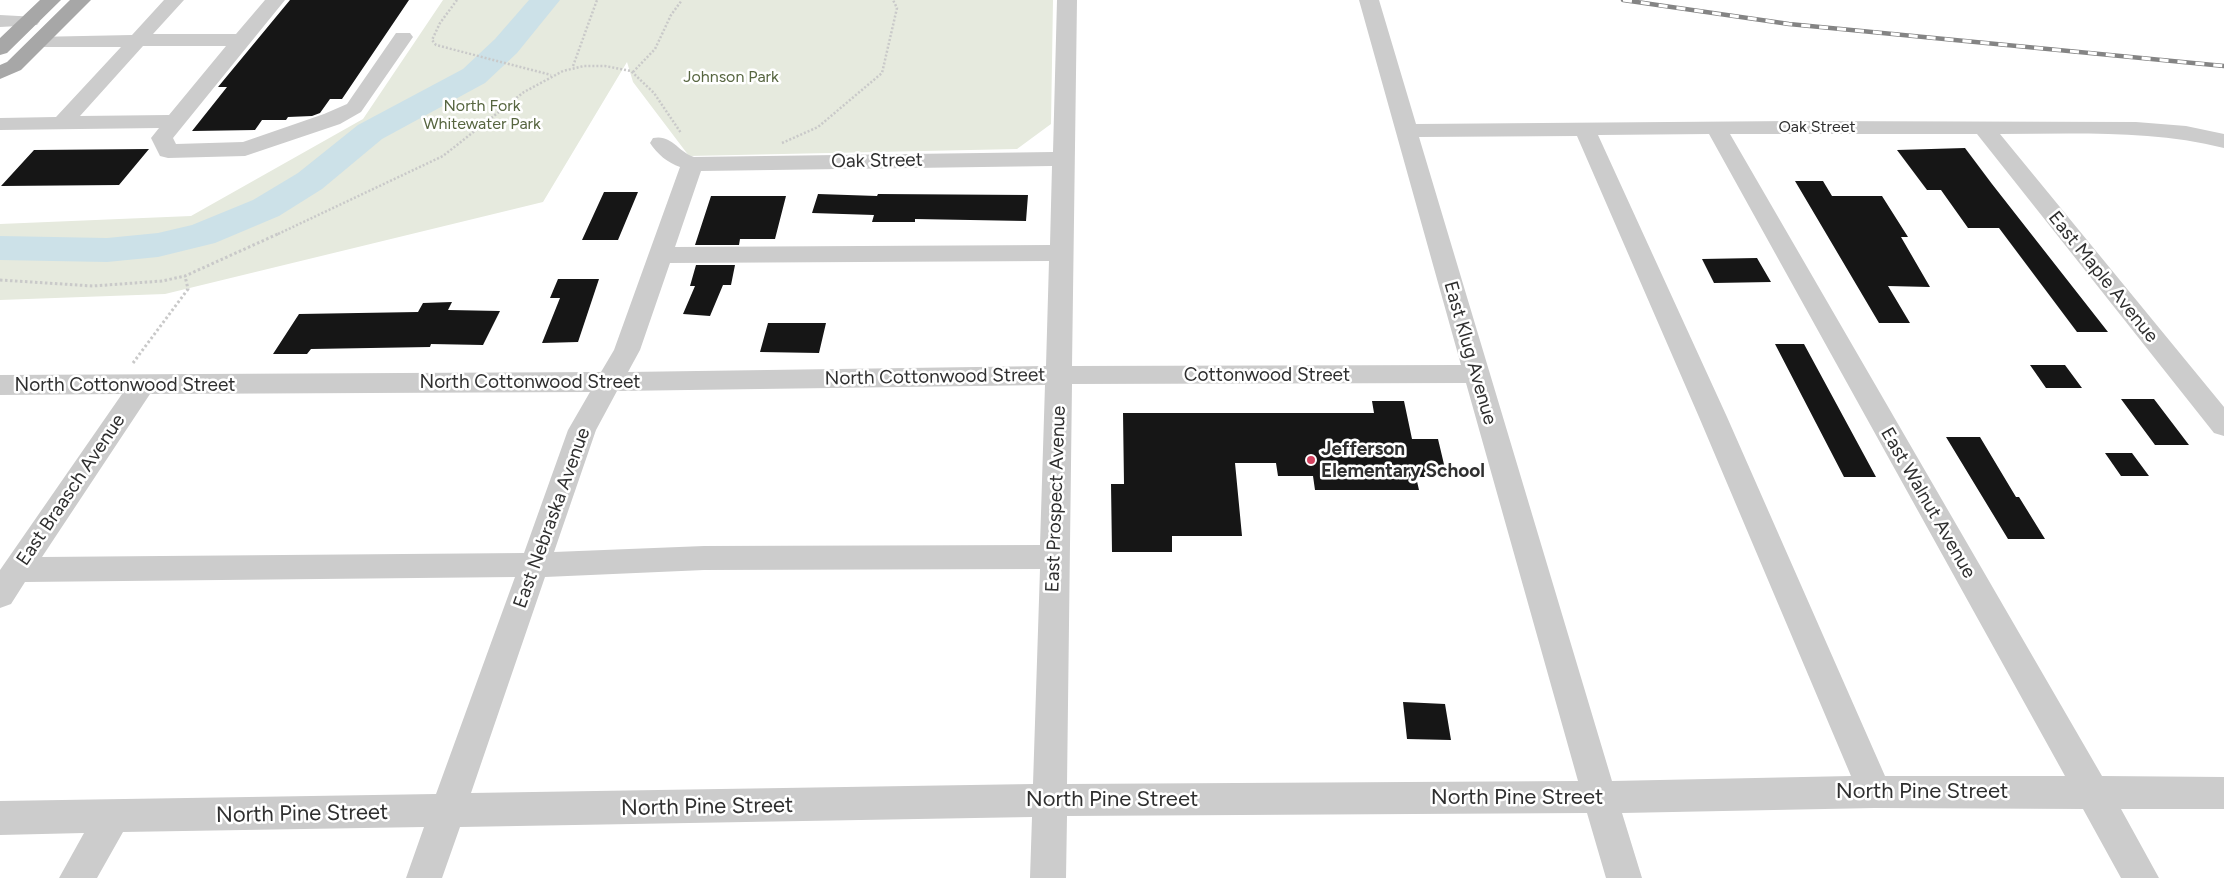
<!DOCTYPE html>
<html>
<head>
<meta charset="utf-8">
<style>
  body { margin:0 }
  canvas { display:block; background:#fff }
</style>
</head>
<body>
<canvas width="2224" height="878"></canvas>
<script>
const g = document.querySelector('canvas').getContext('2d');
g.lineJoin = 'round';
function paint(path, color) { g.fillStyle = color; g.fill(path, 'evenodd'); }
function trace(path, color, width, dash) { g.strokeStyle = color; g.lineWidth = width; g.lineCap = dash ? 'butt' : 'round'; g.setLineDash(dash || []); g.stroke(path); }
function drawText(font, color, halo, rows, align = 'center') {
  g.font = font + ' Figtree,sans-serif'; g.lineWidth = 5; g.setLineDash([]); g.textBaseline = 'middle'; g.strokeStyle = halo; g.fillStyle = color; for (const [text, x, y, turn = 0] of rows) {
    g.save(); g.translate(x, y); g.rotate((+turn || 0) * Math.PI / 180); g.textAlign = isNaN(turn) ? turn : align; if (halo) g.strokeText(text, 0, 0); g.fillText(text, 0, 0); g.restore();
  }
}
const green = new Path2D(`
  M443,0H1053L1051,124L1017,149L689,156L633,82L627,62L543,202L165,294L0,300V224L191,216L363,119Z`);
const river = new Path2D(`
  M529,0H560L517,53L485,83L382,139L322,189L279,216L215,243L158,257L107,262L0,260V236L107,238L158,233L192,225L253,200L298,173L358,125L463,69L495,39Z`);
const building = new Path2D(`
  M290,0H409L342,99H330L320,113L312,116L288,117L286,120H262L255,130L192,131L227,87H218Z
  M1965,148L1992,184L2108,332H2077L1999,228H1968L1941,190H1927L1897,150Z
  M149,149L119,185L1,186L34,150Z
  M1795,181H1823L1832,196H1882L1908,237H1901L1930,287L1888,286L1910,323H1879Z
  M604,192H638L618,240H582Z
  M818,194L877,196L878,194L1028,195L1026,221L915,219V222H872L874,215L812,213Z
  M711,196H786L775,239H740L739,245H695Z
  M1757,258L1771,282L1714,283L1702,259Z
  M696,265H735L731,285H723L710,316L683,314L695,286H690Z
  M558,279H599L578,342L542,343L560,298H550Z
  M452,302L448,310L500,311L483,345L431,344L430,347L311,349L307,354H273L299,314L418,312L423,303Z
  M768,323H826L819,353L760,352Z
  M1775,344H1804L1876,477H1844Z
  M2030,365H2065L2082,388H2046Z
  M2121,399H2154L2189,445H2155Z
  M1372,401H1404L1412,439H1438L1447,477H1416L1419,490H1315L1313,476H1278L1276,463H1235L1242,536H1172V552H1112L1111,484H1124L1123,413H1374Z
  M1946,437H1980L2016,497H2019L2045,539H2008Z
  M2105,453H2132L2149,476H2121Z
  M1403,702L1445,704L1451,740L1407,739Z`);
const pathFar1 = new Path2D(`
  M457,0L440,23L432,40L436,45L551,75
  M573,66L597,0
  M633,72L655,49L671,15L682,0
  M782,143L818,127L882,73L897,8L893,0
  M278,234L443,156L524,92L563,71L584,66H605L631,71L654,93L681,133`);
const path = new Path2D(`
  M0,280L93,286L162,281L185,276L280,233
  M133,363L188,289L185,276`);
const minor = new Path2D(`
  M164,0H184L153,34H236L265,0H285L173,138L176,144L243,142L324,114L347,104L396,33H410L413,37L361,112L340,124L245,156L168,158L160,156L151,138L159,128L0,130V118L56,117L121,47H41L34,45L31,41L34,37L132,35ZM143,46H226L169,115L80,116Z
  M1057,0H1077L1072,366L1461,365L1359,0H1379L1416,124L1794,121L2136,122L2186,126L2224,134V148C2151,130 2075,134 2000,134L2224,407V436L2214,433L1977,134H1730L2102,776L2224,777V809H2121L2159,878H2121L2083,809L1875,808L1622,813L1642,878H1606L1587,813L1067,816L1066,878H1030L1032,817L460,827L442,878H406L424,827L123,832L97,878H59L84,833L0,835V801L436,794L515,577L25,582L11,604L0,608V570L122,394L0,395V375L601,372L614,350L680,167C668,163 657,154 650,143L653,138C672,134 678,152 694,157L1053,152ZM1709,134L2065,776H1885L1727,417L1598,135ZM1577,136L1699,417L1851,776L1612,781L1419,137ZM1052,166L1050,245L675,247L701,171ZM1049,261L1046,366L628,372L640,350L670,263ZM1466,383L1578,781L1067,784L1072,384ZM1045,385L1040,545L704,546L554,552L596,430L617,391ZM590,392L568,430L524,553L42,557L150,394ZM1040,569L1033,784L471,793L545,577L704,570Z
  M0,15L37,17L40,21L37,25L0,27Z`);
const major = new Path2D(`
  M40,0H61L7,53L0,55V38Z
  M70,0H91L21,70L0,79V65L7,62Z`);
const rail = new Path2D(`
  M1623,0L1789,24L2224,66`);
const markers = [
  [1311,460,5,"#d34360"]
];
const farParknames = [
  ["Johnson Park",731,77],
  ["North Fork",482,106],
  ["Whitewater Park",482,124]
];
const farStreetnames = [
  ["Oak Street",1817,127]
];
const streetNames = [
  ["Oak Street",877,161,-1],
  ["East Maple Avenue",2103,277,51],
  ["East Klug Avenue",1470,353,74],
  ["Cottonwood Street",1267,375],
  ["North Cottonwood Street",935,377,-1],
  ["North Cottonwood Street",530,382],
  ["North Cottonwood Street",125,385],
  ["East Braasch Avenue",71,490,-56],
  ["East Prospect Avenue",1056,499,-88],
  ["East Walnut Avenue",1928,503,60],
  ["East Nebraska Avenue",552,518,-70]
];
const poiNames = [
  ["Jefferson",1321,449],
  ["Elementary School",1321,471]
];
const nearStreetnames = [
  ["North Pine Street",1922,792],
  ["North Pine Street",1517,798],
  ["North Pine Street",1112,800],
  ["North Pine Street",707,807,-1],
  ["North Pine Street",302,814,-1]
];
paint(green, '#e6eade');
paint(river, '#cce1e8');
paint(building, '#161616');
trace(pathFar1, '#c9c9c9', 2.5, [2, 2]);
trace(path, '#c9c9c9', 3, [2.5, 2.5]);
paint(minor, '#ccc');
paint(major, '#a7a7a7');
trace(rail, '#848484', 4.5);
trace(rail, '#fff', 3, [9]);
for (const [x, y, r, color] of markers) { const dot = new Path2D(); dot.arc(x, y, r, 0, 2 * Math.PI); g.fillStyle = color; g.fill(dot); trace(dot, '#fff', 2); }
drawText('16px', '#576640', '#fff', farParknames);
drawText('16px', '#2f2f2f', '#fff', farStreetnames);
drawText('19px', '#2f2f2f', '#fff', streetNames);
drawText('bold 19px', '#2f2f2f', '#fff', poiNames, 'left');
drawText('22px', '#2f2f2f', '#fff', nearStreetnames);
</script>
</body>
</html>
